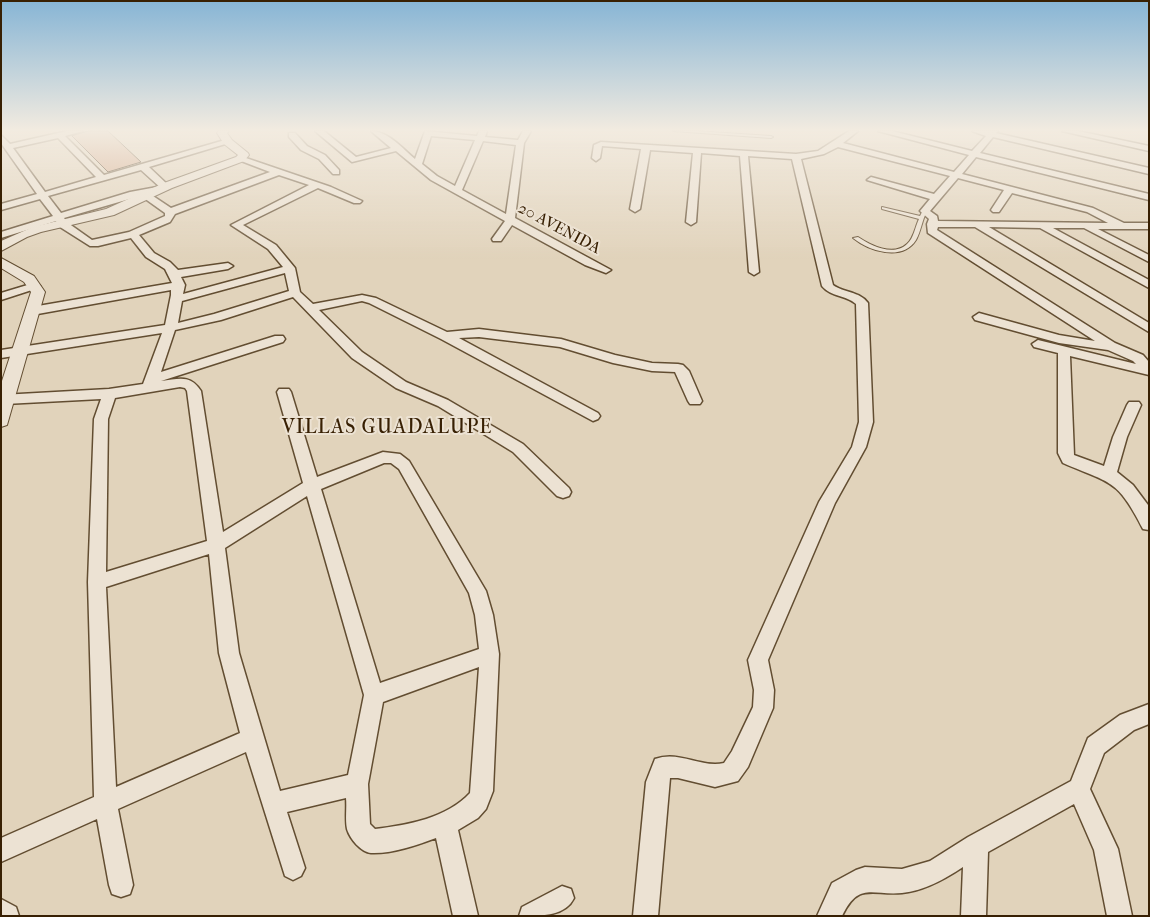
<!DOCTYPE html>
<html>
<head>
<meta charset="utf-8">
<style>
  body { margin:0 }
  #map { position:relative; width:1150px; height:917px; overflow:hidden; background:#e1d3bb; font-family:"IM FELL French Canon",serif }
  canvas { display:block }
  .frame { position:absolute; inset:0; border:2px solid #382003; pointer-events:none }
</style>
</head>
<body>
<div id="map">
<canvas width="1150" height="917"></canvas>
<div class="frame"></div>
</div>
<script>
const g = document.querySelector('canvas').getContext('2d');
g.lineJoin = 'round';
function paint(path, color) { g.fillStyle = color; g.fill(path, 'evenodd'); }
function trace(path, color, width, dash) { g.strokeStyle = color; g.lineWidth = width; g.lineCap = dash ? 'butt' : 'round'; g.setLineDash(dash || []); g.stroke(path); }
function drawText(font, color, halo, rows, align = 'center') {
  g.font = font + ' "IM FELL French Canon",serif'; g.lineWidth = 4; g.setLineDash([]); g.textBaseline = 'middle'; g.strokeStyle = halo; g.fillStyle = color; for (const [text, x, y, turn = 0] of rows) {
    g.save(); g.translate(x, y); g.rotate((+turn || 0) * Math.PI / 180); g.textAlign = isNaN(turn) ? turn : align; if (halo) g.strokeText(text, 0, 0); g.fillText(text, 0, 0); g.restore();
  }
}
const building = new Path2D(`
  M88,131H108L141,162L108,172L72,136Z`);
const service = new Path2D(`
  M673,131H696L771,136L773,137L771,138Z
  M882,207L920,216L923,210L927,211C922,220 921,231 916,240C902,262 869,251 853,238L858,237C870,245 893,257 907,244C914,238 915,227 919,219L882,209Z`);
const minor = new Path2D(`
  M67,131H83L65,136L104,175L225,140L232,142L149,167L168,185V189H162L141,170L48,196L61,213L130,192L157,187L162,190L160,192L150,194L171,208L270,172L236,159L243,157L331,187L362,201L360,203H354L318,188L243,225L276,245L295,268L300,292L313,304L362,295L376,298L447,332L479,329L561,339L615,355L652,363L678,364L683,365L689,371L702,401L700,404H690L688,401L675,372L652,371L613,363L560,347L479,337L459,338L598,413L600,416L598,419L593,421L441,339L369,303L362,301L319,310L362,352L406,382L448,400L523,444L569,488L571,492L569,496L563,498L557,496L513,452L438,406L396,388L352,358L293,297L221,320L175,330L161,372L275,336H283L285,339L283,342L161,381C179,379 190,374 201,391L223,532L303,483L277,392L279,389H289L291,392L317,477L383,452L400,454L409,461L486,591L493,615L499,654L493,791L486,809L478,818L458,830L478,916H453L436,838C417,845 392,854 371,853C361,852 350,839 347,829C345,819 347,808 346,798L287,812L305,868L301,876L293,880L285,876L246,752L118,809L133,885L130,894L121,897L112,894L109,885L97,819L1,862V838L94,797L88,582L94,419L101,399L5,404L1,403V395L109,389L143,384L162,333L1,358V350L165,325L171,295V290L32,315L26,311L32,307L172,283L165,269L146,257L131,238L98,246H90L60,227L56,221L1,238V232L53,216L40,199L1,210V204L37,194L1,143V135L10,144ZM58,138L96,177L45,192L13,148ZM279,175L309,185L231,225L268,249L283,267L183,294L185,285L181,277L228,269L233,266L228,263L178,270L170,262L154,253L139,235L170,222L175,214ZM143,195L144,198L165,213V216L129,232L92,240L68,223L64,218ZM285,273L289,291L214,314L178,323L182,301ZM180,387L185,388L187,391L207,541L106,572L108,419L115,398ZM384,463H391L399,469L469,593L475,615L479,649L380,683L321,489ZM307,496L364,695L348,775L280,791L239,653L225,548ZM209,554L219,653L240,733L116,787L106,587ZM479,667L470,793C447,818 408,825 375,829L370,824L368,784L383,702Z
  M315,131H324L356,157L391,148L371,131C388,131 403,149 415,159L425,131L477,136L479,131H487L485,137L518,140L523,131H531L524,143L515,218L611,270L606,273L585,265L512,225L501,241H493L492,239L505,221L431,180L396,151L352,162ZM431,136L475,140L455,186L437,176L422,164ZM483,141L516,145L506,214L462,190Z
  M849,131H858L843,143L954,172L969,155L878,131H892L972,151L986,136L972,131H998L996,133L1149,168V174L993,137L980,153L1149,194V200L976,157L962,174L1093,208L1124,223H1149V229H1098L1149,255V262L1084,228H1053L1149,280V288L1040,228L989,227L1149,323V332L975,227H938L937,230L1115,343L1143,355L1149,362V375L1070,356L1074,455L1104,466L1113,437L1127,405L1129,402H1139L1141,405L1127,437L1117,472L1133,485L1148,505L1149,530L1143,529C1117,478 1111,484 1063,463L1058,453V353L1034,347L1032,344L1038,340L1136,364L1133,361L1108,350L1059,343L975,320L973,317L979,313L1059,335L1095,341L928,233L927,224L929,219L920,211L930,199L867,180L871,177L934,194L950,176L838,147L824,154L801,159L833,285C844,293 859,291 868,303L873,422L866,447L835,503L768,660L774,690L773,708L770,715L748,767L738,781L715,787L678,778H670L658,916H633L646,782L655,759C679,750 700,768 724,763L732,751L753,707L754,690L748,660L819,502L852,447L859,422L856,304C846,295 831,297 822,286L792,159L748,156L759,272L754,275L749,272L740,156L701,153L696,222L691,225L686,222L693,153L650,150L640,209L635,212L630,209L641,149L602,146L600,158L596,161L592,158L594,145L601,142L796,154L818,151ZM958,178L1004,190L991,210L993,212H999L1012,193L1087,212L1108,223L938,221L937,216L930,211Z
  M1062,131H1078L1149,146V151Z
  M289,133H295L307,146L325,155L339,170V174H333L319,159L301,150L289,137Z
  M34,283L40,286L38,288L1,300V293Z
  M1149,704V724L1134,730L1104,753L1090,789L1118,849L1132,916H1107L1094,850L1074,804L988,852L986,916H961L963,867C945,879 924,891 902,893C872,896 859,881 842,916H817L832,883L856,870L865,867L902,869L930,861L968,837L1071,781L1088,738L1120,715Z
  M562,886L571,889L574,898C565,917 539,916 519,916L522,907Z
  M1,899L16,907L19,916H1Z`);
const tertiary = new Path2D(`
  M218,131H229L227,133L232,140L248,153L249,155L244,161L172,188L114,215L41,232L27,237L1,251V241L33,227L106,209L164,183L236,157L238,155L224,144L217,133Z
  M1,258L34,276L45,292L7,425L1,427V384L31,292L24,282L1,268Z`);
const farStreetnames = [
  ["20 AVENIDA",559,229,28]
];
const neighbourhoodNames = [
  ["VILLAS GUADALUPE",387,428]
];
paint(building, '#d4a586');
trace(building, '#382003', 1);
trace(service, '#624d31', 2);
trace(minor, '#624d31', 3);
trace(tertiary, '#624d31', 2);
paint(service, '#ece2d3');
paint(minor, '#ece2d3');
paint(tertiary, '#ece2d3');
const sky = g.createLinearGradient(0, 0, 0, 260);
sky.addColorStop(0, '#87b5d5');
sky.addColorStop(0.5, '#f2ebe0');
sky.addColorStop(1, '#f2ebe000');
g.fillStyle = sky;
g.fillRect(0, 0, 1150, 260);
drawText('16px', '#382003', '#ece2d3', farStreetnames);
g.letterSpacing = '1px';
drawText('20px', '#382003', '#ece2d3', neighbourhoodNames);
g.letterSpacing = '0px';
</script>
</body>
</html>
